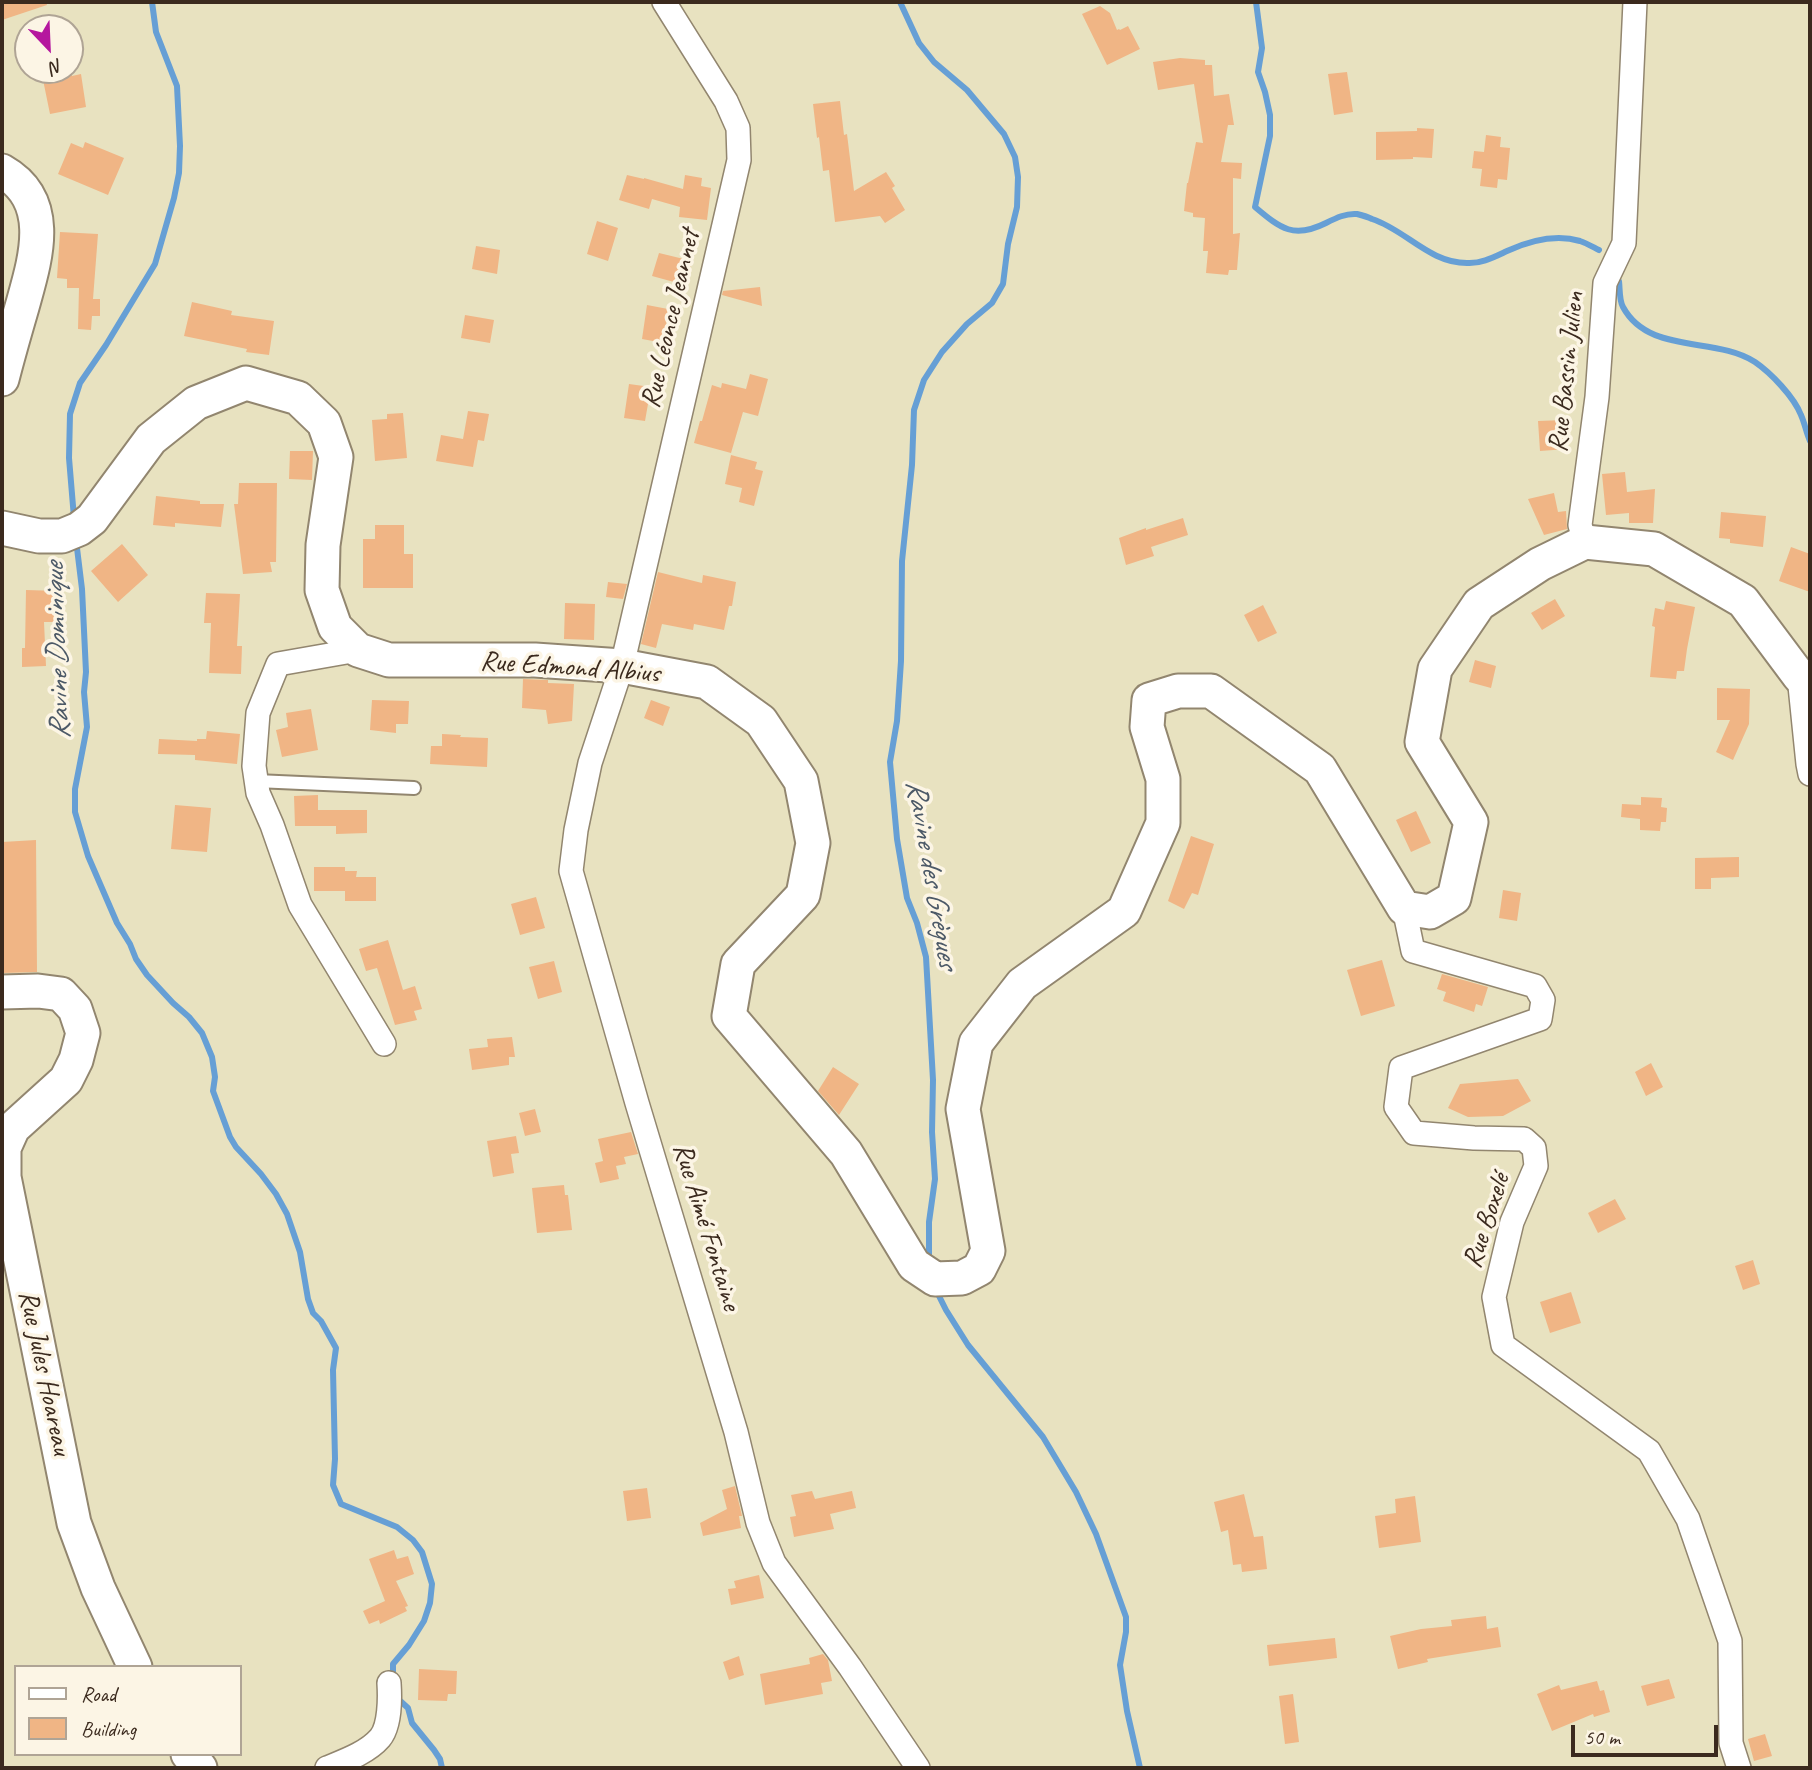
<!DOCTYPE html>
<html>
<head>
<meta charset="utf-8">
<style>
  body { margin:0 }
  #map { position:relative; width:1812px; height:1770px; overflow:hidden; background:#e8e2c0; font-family:Caveat,sans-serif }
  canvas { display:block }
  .frame { position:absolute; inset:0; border:4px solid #3b2a1e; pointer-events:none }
  .legend { position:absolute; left:14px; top:1665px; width:228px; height:91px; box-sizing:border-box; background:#fcf5e5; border:2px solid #afa495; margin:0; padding:9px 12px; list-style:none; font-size:21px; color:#3b2a1e }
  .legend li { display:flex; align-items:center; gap:14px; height:35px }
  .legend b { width:35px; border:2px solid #afa495 }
  .north { position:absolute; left:14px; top:14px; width:70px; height:70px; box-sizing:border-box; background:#fcf5e5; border:2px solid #afa495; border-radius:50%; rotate:157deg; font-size:19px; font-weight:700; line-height:28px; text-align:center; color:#3b2a1e }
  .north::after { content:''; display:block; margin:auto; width:24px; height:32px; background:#b5179e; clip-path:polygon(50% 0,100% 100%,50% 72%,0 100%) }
  .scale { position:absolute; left:1571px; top:1725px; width:147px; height:32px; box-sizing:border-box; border:4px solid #3b2a1e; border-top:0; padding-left:9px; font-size:21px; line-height:24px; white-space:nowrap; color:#3b2a1e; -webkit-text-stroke:5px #fcf5e5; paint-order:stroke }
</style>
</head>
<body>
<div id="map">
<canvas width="1812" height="1770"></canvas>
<div class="frame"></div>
<ul class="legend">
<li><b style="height:9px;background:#fff"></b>Road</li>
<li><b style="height:19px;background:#f0b585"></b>Building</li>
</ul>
<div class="north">N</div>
<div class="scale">50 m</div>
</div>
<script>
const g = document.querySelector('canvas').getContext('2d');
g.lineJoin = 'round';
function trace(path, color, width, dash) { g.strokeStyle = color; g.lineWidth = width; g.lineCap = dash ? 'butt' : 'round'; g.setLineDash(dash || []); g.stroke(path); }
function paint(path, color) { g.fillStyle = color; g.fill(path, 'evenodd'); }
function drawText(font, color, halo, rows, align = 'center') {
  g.font = font + ' Caveat,sans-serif'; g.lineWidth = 7; g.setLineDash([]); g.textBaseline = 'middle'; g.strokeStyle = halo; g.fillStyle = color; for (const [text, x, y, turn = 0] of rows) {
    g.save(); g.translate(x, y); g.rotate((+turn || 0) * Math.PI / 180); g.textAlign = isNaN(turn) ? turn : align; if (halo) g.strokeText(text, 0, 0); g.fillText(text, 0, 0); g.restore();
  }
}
const stream = new Path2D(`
  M900,2L919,43L934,62L967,90L1004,134L1015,157L1018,177L1017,207L1008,244L1003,284L992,303L967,324L942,352L924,380L914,410L912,465L902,561L901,661L897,721L890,762L897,839L907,898L917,923L926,957L933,1080L932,1132L935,1179L929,1222V1261
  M1256,2L1262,48L1258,72L1265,92L1270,115V136L1255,207C1281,229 1294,239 1326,223C1336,218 1346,213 1357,214C1361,215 1368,217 1372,219C1406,230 1429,263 1467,263C1481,264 1494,257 1507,251C1529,241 1556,234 1580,241C1586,243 1593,247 1599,250
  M1619,281C1620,289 1619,300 1623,307C1649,355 1715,336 1755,362C1771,373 1794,397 1801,415C1805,424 1806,432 1810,441
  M74,518L69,458L70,414L80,383L106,345L155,264L174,198L179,173L180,146L177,86L156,32L152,2
  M76,540L82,589L86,672L84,692L87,727L75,789V812L88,856L117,923L130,944L136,959L147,975L173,1003L189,1017L202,1033L212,1057L215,1077L213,1091L230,1137L236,1147L261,1174L276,1194L287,1214L300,1252L308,1299L313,1313L321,1321L336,1348L333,1370L335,1459L333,1485L341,1504L397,1527L413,1540L422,1552L432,1584L430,1603L424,1621L409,1645L393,1664V1678
  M935,1288L946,1310L968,1345L1043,1437L1076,1492L1096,1534L1126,1617V1632L1120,1665L1127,1711L1140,1768
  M397,1698L408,1708L412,1723L434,1750L440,1759L442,1768`);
const building = new Path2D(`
  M2,2H46L47,5L2,20Z
  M1100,6L1110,13L1117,30L1119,29L1120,30L1128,26L1140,49L1107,65L1082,14Z
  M1180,58L1205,60V65H1212L1214,96L1229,94L1234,125H1228L1221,162L1242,163L1241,179L1233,178V234L1240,233L1237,270H1229L1228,275L1206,273L1208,251H1203L1205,218L1193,217V213L1184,211L1187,183H1188L1196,142L1203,143L1194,84L1158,90L1153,62Z
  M41,70H71L72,76L81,74L86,107L50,114Z
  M1347,72L1353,112L1334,115L1328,74Z
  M840,101L844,135L847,134L854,191L886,172L895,186L892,188L905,210L885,223L880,216L835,222L829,170L823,171L819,137L817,138L813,104Z
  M1417,128L1434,129L1432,158L1413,157V159L1376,160V132L1417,131Z
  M1486,135L1501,137L1500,147L1510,148L1507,180L1498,179L1497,188L1480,186L1482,169L1472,168L1474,151L1484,152Z
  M85,142L124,158L108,195L58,174L71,143L83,148Z
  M627,175L644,179V178L683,189L685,175L702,178L701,186L711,188L707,220L679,217L680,207L652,199L649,209L619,200Z
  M597,221L618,228L608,261L587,254Z
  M60,232L98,234L93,299H100V316H92L91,330L78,329L79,288H67V279L57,278Z
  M476,246L500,250L497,274L472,269Z
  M659,253L692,261L685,285L652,276Z
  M760,287L762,306L722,295L723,291Z
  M192,302L232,311L231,315L274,321L269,355L246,352L247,349L184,336Z
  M647,305L668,309L664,343L642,339Z
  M465,315L494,320L490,343L461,338Z
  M750,374L768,379L758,416L743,412L731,453L694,443L700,421H702L712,385L721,388L722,383L746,389Z
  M629,384L651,387L645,421L624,418Z
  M468,411L489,414L484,441L478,440L473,467L436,461L441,435L463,439Z
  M403,413L407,458L375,461L372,420L387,419V414Z
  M1565,420L1567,449L1540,451L1538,421Z
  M290,451H313L312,480L289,479Z
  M731,455L757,462L755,469L763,471L754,506L739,502L742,488L725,484Z
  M1625,472L1627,492L1655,489L1653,523H1629V513L1606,515L1602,474Z
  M239,483H277L276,562H270L272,572L243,574L234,504H238Z
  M1554,493L1558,512L1566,511L1567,529L1544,535L1528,499Z
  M156,496L200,501V504H224L221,527L175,523V527L153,525Z
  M1721,512L1766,516L1763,547L1730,543V539L1719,538Z
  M1183,518L1188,535L1151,547L1154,556L1126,565L1119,538L1146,528V530Z
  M375,525H404V554H413V588H363V539H375Z
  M122,544L148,575L118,602L91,571Z
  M1791,547L1810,554V592L1779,581Z
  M658,572L702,583L703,575L736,582L732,606H729L724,630L694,624L693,630L662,624L656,648L641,644Z
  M608,582L627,584L623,599L606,597Z
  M26,590L58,591L57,622H44L46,666L22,667V648H25Z
  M206,593L240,594L237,646H242L241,674L209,673L211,623H204Z
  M1555,599L1565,616L1542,630L1531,613Z
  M1666,601L1695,607L1687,649L1684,671H1677L1676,679L1650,677L1655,627L1652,626L1655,608L1664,610Z
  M565,603L595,604L594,640L564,639Z
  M1263,605L1277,633L1258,642L1244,615Z
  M1475,660L1496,666L1491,688L1469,682Z
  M523,679L548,680V683L574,684L572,721L548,724L546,710L522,708Z
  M1717,688L1750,689L1749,724L1733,760L1716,752L1730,720H1717Z
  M372,700L409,701L408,724H396V733L370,730Z
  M651,700L670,707L663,726L644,718Z
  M311,709L318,750L282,757L276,730L288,727L286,713Z
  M207,731L240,734L237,764L195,760V755L158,754L159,739L197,741V739H206Z
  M442,734L461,735L460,737L488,738L487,767L430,764L431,746H442Z
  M318,795V810H367V833L336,834V826H295L294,796Z
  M1641,797L1662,798L1661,807L1667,808L1666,822H1661L1660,831L1640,830V819L1621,817L1622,804L1641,805Z
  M175,805L211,808L207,852L171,849Z
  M1416,811L1431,843L1411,852L1396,820Z
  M1191,836L1214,844L1198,895L1192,893L1184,909L1168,901Z
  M36,840L37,972L2,973V842Z
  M1739,857V877L1711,878V889H1695V858Z
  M314,867H345V871H357L356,877H376V901H345V891H314Z
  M1503,890L1521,893L1517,921L1499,918Z
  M536,897L545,928L520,935L511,904Z
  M388,940L403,990L415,986L422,1009L414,1011L417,1020L395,1025L377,968L366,971L359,949Z
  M1382,960L1395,1006L1361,1016L1347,970Z
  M554,961L562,992L538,999L529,967Z
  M1442,974L1488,987L1482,1006L1476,1004L1474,1012L1443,1001L1446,992L1437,989Z
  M512,1037L515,1057H509V1065L472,1070L469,1049L488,1047L487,1039Z
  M1651,1063L1663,1087L1646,1096L1635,1072Z
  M833,1067L859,1084L839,1115L818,1091Z
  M1518,1079L1531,1101L1503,1116L1468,1117L1448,1108L1460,1084Z
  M535,1109L541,1132L525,1136L519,1113Z
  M631,1132L638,1154L624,1157L626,1164L616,1166L619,1179L600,1183L595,1163L603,1161L598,1139Z
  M516,1136L519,1153L511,1154L514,1173L493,1177L487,1141Z
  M564,1185L565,1195H568L572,1230L537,1233L532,1188Z
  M1615,1199L1626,1219L1598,1233L1588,1213Z
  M1753,1260L1760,1284L1743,1290L1735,1266Z
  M1571,1292L1581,1323L1550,1333L1540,1302Z
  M735,1486L742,1516H739L741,1528L703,1536L700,1523L727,1509L722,1490Z
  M647,1488L651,1518L627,1521L623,1491Z
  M812,1491L815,1499L852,1491L856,1508L830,1514L834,1529L794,1537L790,1517L796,1516L791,1495Z
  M1244,1494L1254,1537L1263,1536L1267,1569L1242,1572L1241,1564L1233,1565L1228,1530L1221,1532L1214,1502Z
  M1415,1496L1421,1542L1379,1548L1375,1516L1396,1513L1395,1499Z
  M394,1550L397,1559L408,1556L414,1574L396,1581L408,1606L405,1607L407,1611L380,1624L379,1620L369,1624L363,1611L385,1601L369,1559Z
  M759,1575L764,1598L731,1605L728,1589L736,1588L734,1581Z
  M1486,1616L1487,1629L1498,1627L1501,1647L1427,1659L1428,1662L1398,1669L1390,1636L1421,1629L1452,1626L1451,1620Z
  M1335,1638L1337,1658L1269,1666L1267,1645Z
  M823,1654L828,1660L832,1681L821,1683L823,1694L765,1705L760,1674L810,1664L809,1658Z
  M739,1656L744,1675L729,1680L723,1662Z
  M419,1669L457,1671L456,1694H448L447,1701L418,1700Z
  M1669,1679L1675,1698L1647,1706L1641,1686Z
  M1597,1681L1600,1691L1604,1690L1610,1712L1594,1717L1593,1714L1552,1731L1537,1694L1559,1685L1561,1690Z
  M1293,1694L1299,1742L1285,1744L1279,1696Z
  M1765,1734L1772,1756L1754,1761L1748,1739Z`);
const lane = new Path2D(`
  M256,781L414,788`);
const street = new Path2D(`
  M664,2L726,101L738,128L739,160L622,666L590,763L576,830L571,871L637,1103L736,1432L758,1523L774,1563L850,1667L918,1768
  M1585,542L1580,525L1597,397L1605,283L1624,243L1635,2
  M358,650L278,664L258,713L254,766L258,793L272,825L300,905L384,1044
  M1799,676L1808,764L1810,774
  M1404,908L1413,951L1535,986L1543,1000L1540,1019L1401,1068L1396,1107L1414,1133L1474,1138L1524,1139L1534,1148L1536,1166L1512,1222L1494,1297L1503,1345L1649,1451L1688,1519L1730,1641L1731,1743L1739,1768
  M327,1768C344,1761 367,1753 380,1738C390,1726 390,1698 389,1683`);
const secondary = new Path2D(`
  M2,171C55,201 35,260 22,307C15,331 8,355 2,379
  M2,528L39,536H62L79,529L92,519L151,439L196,403L246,383L298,398L324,423L336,457L323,545L322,590L335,627L358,650L389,660H535L622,666L707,682L761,721L801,781L813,843L803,895L738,964L729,1016L846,1153L914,1265L935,1279L962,1278L979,1269L988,1251L963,1109L976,1043L1022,984L1124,911L1163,823V779L1147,727L1149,700L1178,691H1211L1320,769L1404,908L1430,912L1454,898L1471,822L1422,742L1435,669L1479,604L1540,564L1585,542L1654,549L1743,601L1799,676L1810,686
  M2,992L38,991L61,994L75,1009L83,1033L76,1060L66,1080L13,1128L4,1148V1177L74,1523L98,1588L135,1667
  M188,1754L200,1768`);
const streetNames = [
  ["Rue Léonce Jeannet",671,319,-77],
  ["Rue Bassin Julien",1567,372,-84],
  ["Rue Edmond Albius",570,668,4],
  ["Rue Boxelé",1487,1221,-72],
  ["Rue Aimé Fontaine",706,1227,73],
  ["Rue Jules Hoareau",44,1373,78]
];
const waterNames = [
  ["Ravine Dominique",58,651,-92],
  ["Ravine des Grègues",931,874,80]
];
trace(stream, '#669fd5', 6);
paint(building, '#f0b585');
trace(lane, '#92866f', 16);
trace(street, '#92866f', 26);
trace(secondary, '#92866f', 37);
trace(lane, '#fff', 12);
trace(street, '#fff', 23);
trace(secondary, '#fff', 33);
drawText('28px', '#3b2a1e', '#fcf5e5', streetNames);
drawText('italic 30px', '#4c5967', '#fcf5e5', waterNames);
</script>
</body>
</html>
